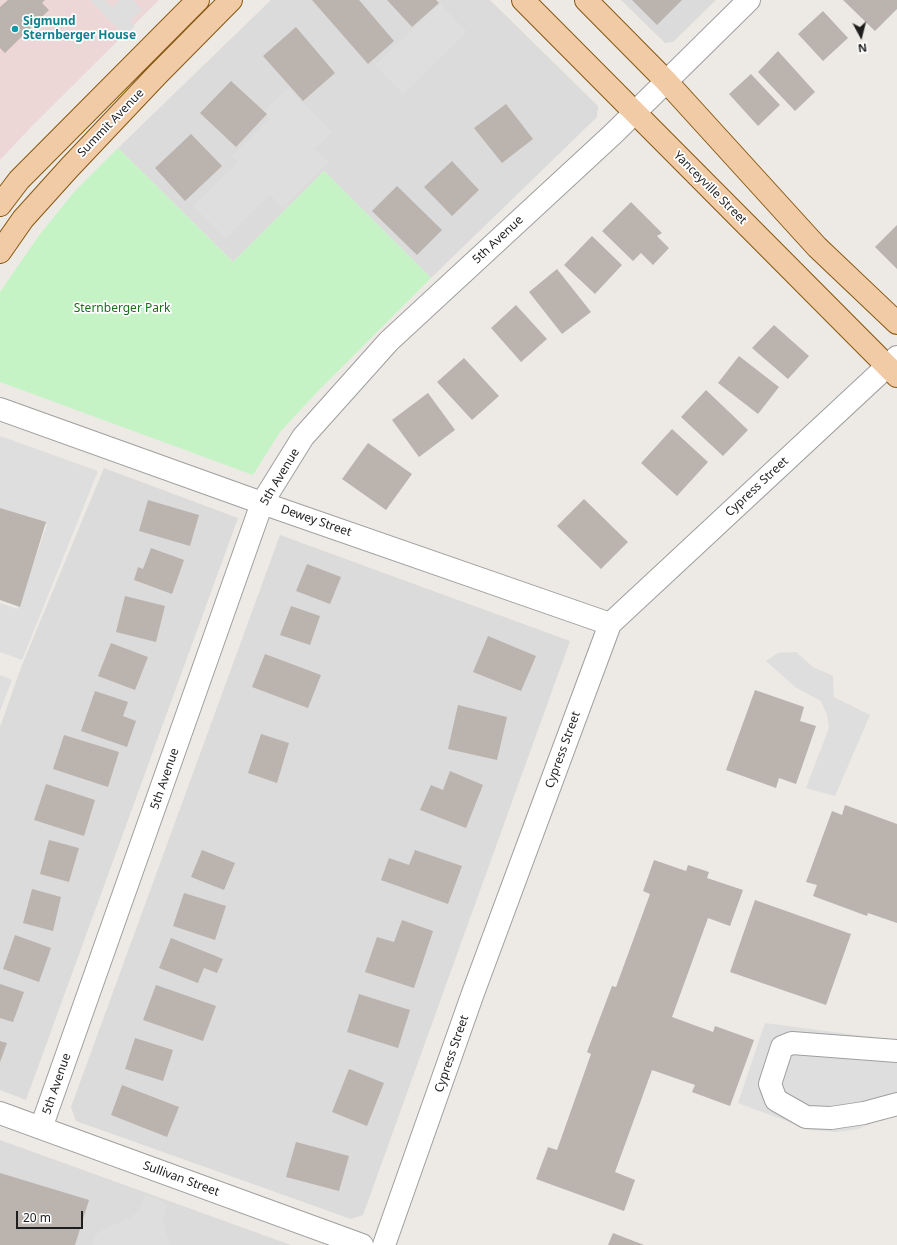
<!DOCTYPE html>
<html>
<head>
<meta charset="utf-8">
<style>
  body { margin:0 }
  #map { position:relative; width:897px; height:1245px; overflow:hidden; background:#edeae5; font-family:"Noto Sans",sans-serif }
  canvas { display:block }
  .north { position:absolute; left:841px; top:16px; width:40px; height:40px; -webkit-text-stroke:3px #fff; paint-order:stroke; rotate:173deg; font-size:11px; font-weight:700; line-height:16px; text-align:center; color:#1e1e1e }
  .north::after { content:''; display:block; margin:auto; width:14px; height:18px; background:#1e1e1e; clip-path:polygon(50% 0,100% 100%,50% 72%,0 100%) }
  .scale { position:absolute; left:16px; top:1211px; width:67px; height:18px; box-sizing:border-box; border:2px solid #1e1e1e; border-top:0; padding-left:5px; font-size:12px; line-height:14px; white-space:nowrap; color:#1e1e1e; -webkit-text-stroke:3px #fff; paint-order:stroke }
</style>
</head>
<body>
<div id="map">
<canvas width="897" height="1245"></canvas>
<div class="north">N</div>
<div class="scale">20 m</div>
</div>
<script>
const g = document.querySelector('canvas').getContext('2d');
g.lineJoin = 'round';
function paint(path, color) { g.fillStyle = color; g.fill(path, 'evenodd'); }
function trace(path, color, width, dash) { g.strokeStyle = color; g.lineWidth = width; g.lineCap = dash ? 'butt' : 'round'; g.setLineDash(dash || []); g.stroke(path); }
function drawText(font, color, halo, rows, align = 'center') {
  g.font = font + ' "Noto Sans",sans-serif'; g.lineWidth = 3.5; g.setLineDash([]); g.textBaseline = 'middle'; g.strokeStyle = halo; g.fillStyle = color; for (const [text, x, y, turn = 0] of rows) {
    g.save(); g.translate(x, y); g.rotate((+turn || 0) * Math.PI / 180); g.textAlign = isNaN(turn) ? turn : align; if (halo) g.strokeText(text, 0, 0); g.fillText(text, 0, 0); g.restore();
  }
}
const residential = new Path2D(`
  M271,0H490L598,106L597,117L431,278L324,171L233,262L118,148Z
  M621,0H716L673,42L665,43Z
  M104,468L238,518L26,1100L0,1090V727L22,665Z
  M280,535L570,641L363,1215L351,1219L76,1121L71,1107Z
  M0,1140L291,1245H0Z`);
const commercial = new Path2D(`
  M0,0H159L33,125L0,160Z`);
const park = new Path2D(`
  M118,148L233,262L324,171L431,278L319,390L280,432L253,475L0,382V292L40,234L75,191Z`);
const parking = new Path2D(`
  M90,0H105L112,7L119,0H133L142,10L130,21L135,26L125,36Z
  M440,3L467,32L403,94L375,65Z
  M288,88L332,132L315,149L329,162L283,208L270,195L226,239L193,206L238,162L232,156L269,119L262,113Z
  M0,436L98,471L22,660L0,652V603L17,609L47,525L0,508Z
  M796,652L813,667L833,676L834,697L870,715L835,796L806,788L829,728L827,715L821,701L795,687L766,661L778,653Z
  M0,675L12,680L0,711Z
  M765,1023L864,1036L897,1040V1112L858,1129L836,1132L811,1130L738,1103Z
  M145,1195L168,1204L163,1220L166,1235L171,1245H92L95,1236L100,1231L129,1218L139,1211Z`);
const building = new Path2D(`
  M8,0H45L42,3L49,10L5,53L0,48V7Z
  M312,0H359L394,41L368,64Z
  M387,0H436L439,3L412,27Z
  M632,0H682L657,25Z
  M843,0H897V9L875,31Z
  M823,11L848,38L823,61L798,34Z
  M296,27L335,73L303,101L263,56Z
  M778,51L815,92L795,111L758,72Z
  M751,74L780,105L758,126L729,94Z
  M231,81L267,114L236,147L200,113Z
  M506,104L533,139L502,163L474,128Z
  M191,134L222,166L185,201L155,168Z
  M452,161L479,190L452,216L424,187Z
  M397,186L442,230L417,255L372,211Z
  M631,202L662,233L657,236L669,248L653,265L641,253L633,261L602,231Z
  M897,225V269L875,247Z
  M592,236L622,265L595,294L564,265Z
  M557,269L591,312L562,334L529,292Z
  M516,305L547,339L521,362L491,328Z
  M774,325L809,356L788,379L752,348Z
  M739,356L779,387L758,414L718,383Z
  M464,358L499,396L472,420L437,382Z
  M706,390L748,430L723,456L681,417Z
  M428,393L455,430L419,457L392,420Z
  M672,429L708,462L677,496L641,463Z
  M368,443L412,474L386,510L342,479Z
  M584,499L628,542L601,569L557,526Z
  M148,500L199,515L190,546L139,531Z
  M0,508L46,522L20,607L0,600Z
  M151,548L184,560L172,594L134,580L138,567L143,569Z
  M307,564L341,577L330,604L296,591Z
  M125,596L165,606L156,642L116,632Z
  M291,606L320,616L310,645L280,635Z
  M488,636L536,656L521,691L473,672Z
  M111,643L148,657L135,690L98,676Z
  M265,654L321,675L308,708L252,687Z
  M755,690L804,707L800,721L816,726L796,784L779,778L776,788L726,770Z
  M95,691L128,702L123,716L136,721L127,747L81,731Z
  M458,705L507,717L497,760L448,749Z
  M261,734L289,743L277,783L248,773Z
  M64,735L119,752L108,787L53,769Z
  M450,771L483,785L466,828L420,810L431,785L443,790Z
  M46,784L95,800L84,836L34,820Z
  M845,805L897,824V923L868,913L867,916L813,896L817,885L806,882L832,811L842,815Z
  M49,840L79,848L69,882L40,874Z
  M202,850L235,863L224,890L191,877Z
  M415,850L462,866L448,904L381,880L389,858L409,865Z
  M654,860L686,871L688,865L709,872L707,878L743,890L730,926L708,918L672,1017L713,1032L715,1026L754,1040L730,1106L692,1092L695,1085L652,1070L615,1172L635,1180L624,1211L536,1179L548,1147L557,1150L591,1054L587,1052L612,986L616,987L650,894L643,891Z
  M32,889L61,897L53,931L23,923Z
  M184,893L226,906L215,940L173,926Z
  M755,900L851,934L826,1005L730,972Z
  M402,920L433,931L414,988L365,972L377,937L394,942Z
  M15,935L51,948L39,982L3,969Z
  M171,938L223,959L217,973L204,968L198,983L159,968Z
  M0,984L24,992L13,1022L0,1018Z
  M156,985L216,1006L203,1041L143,1020Z
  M359,994L410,1010L398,1048L347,1032Z
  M135,1038L173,1050L163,1081L125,1069Z
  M0,1041L7,1043L0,1062Z
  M349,1069L384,1083L367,1126L332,1112Z
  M122,1085L179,1107L167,1137L111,1115Z
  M296,1142L349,1156L339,1191L286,1177Z
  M0,1173L89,1200L75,1245H0Z
  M613,1233L644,1245H608Z`);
const minor = new Path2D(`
  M0,409L262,503L610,624
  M897,1051L792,1043L782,1047L770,1084L776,1100L806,1117L831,1118L864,1113L897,1104
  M0,1113L362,1245
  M41,1128L262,503L303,437L389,341L613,134L749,0
  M384,1245L473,993L610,624L897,357`);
const major = new Path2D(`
  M523,0L897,376
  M586,0L666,81L817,247L897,323
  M0,205L19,180L198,0
  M0,252L23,219L69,168L156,76L231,0`);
const markers = [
  [15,29,4,"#0f9aa8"]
];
const cultureNames = [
  ["Sigmund",23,22],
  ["Sternberger House",23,36]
];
const streetNames = [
  ["Summit Avenue",111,123,-46],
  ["Yanceyville Street",710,188,45],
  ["5th Avenue",498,240,-43],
  ["5th Avenue",280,477,-59],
  ["Cypress Street",757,487,-43],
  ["Dewey Street",316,521,19],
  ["Cypress Street",563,750,-70],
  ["5th Avenue",165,779,-71],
  ["Cypress Street",452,1054,-71],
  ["5th Avenue",57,1084,-71],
  ["Sullivan Street",181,1179,20]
];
const parkNames = [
  ["Sternberger Park",122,309]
];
paint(residential, '#dcdbdb');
paint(commercial, '#edd6d6');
paint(park, '#c6f3c6');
paint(parking, '#dedede');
paint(building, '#bab3ae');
trace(minor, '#9f9f9f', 24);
trace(major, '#875710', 24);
trace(minor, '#fff', 22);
trace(major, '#f1cba6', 22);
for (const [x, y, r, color] of markers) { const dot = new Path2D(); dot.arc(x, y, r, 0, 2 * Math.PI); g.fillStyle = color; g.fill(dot); trace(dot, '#fff', 1.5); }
drawText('bold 12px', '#0d838f', '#fff', cultureNames, 'left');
drawText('12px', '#1e1e1e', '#fff', streetNames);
drawText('12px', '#177018', '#fff', parkNames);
</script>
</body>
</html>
